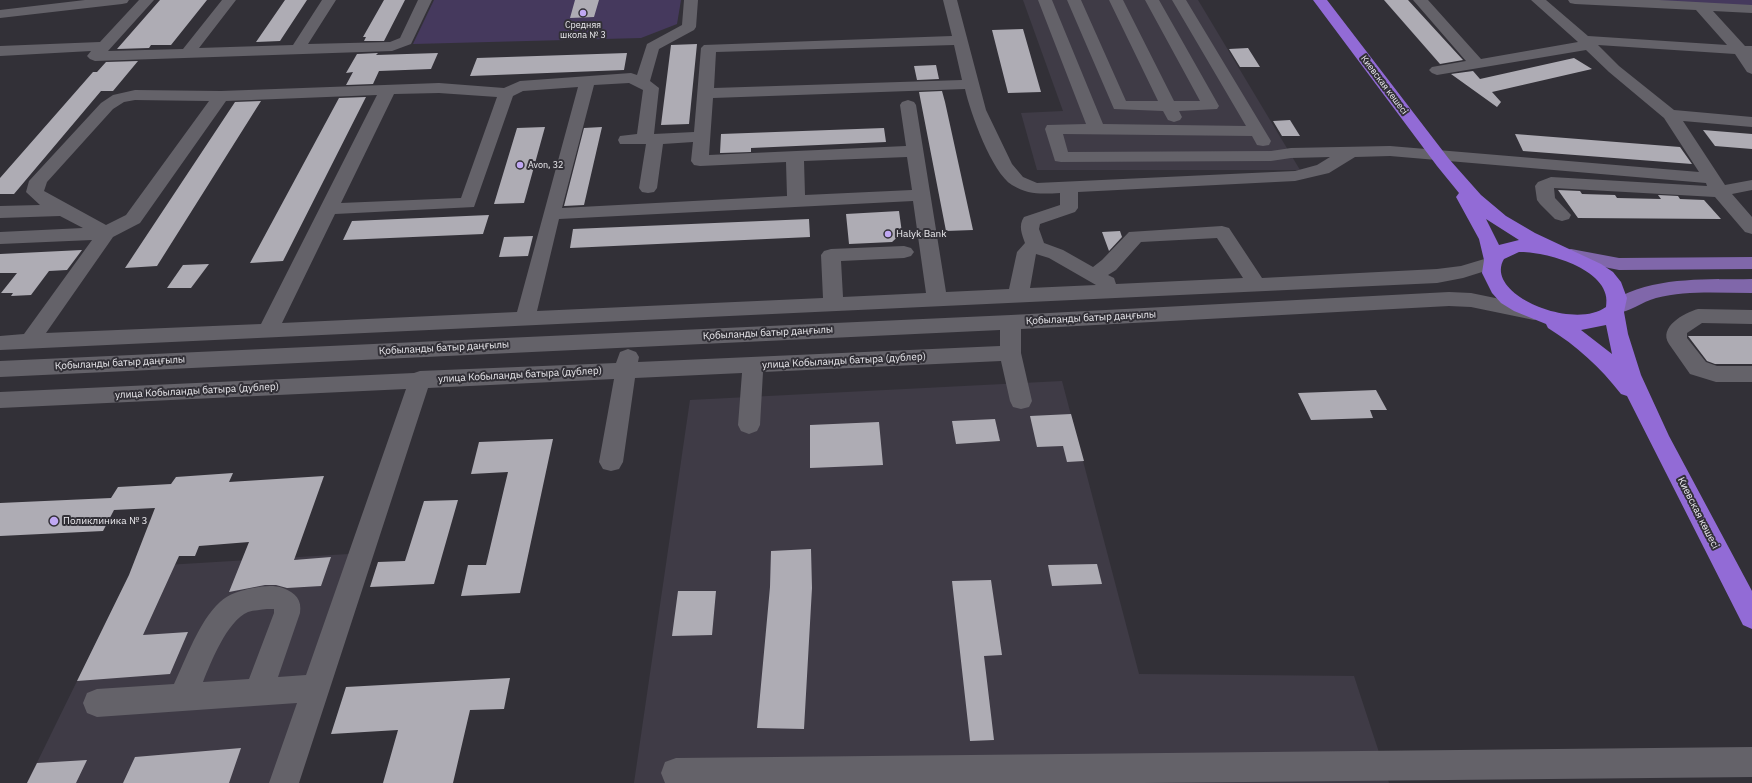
<!DOCTYPE html>
<html>
<head>
<meta charset="utf-8">
<style>
  body { margin:0 }
  canvas { display:block; background:#323037 }
</style>
</head>
<body>
<canvas width="1752" height="783"></canvas>
<script>
const g = document.querySelector('canvas').getContext('2d');
g.lineJoin = 'round';
function paint(path, color) { g.fillStyle = color; g.fill(path, 'evenodd'); }
function trace(path, color, width, dash) { g.strokeStyle = color; g.lineWidth = width; g.lineCap = dash ? 'butt' : 'round'; g.setLineDash(dash || []); g.stroke(path); }
function drawText(font, color, halo, rows, align = 'center') {
  g.font = font + ' "IBM Plex Sans",sans-serif'; g.lineWidth = 4; g.setLineDash([]); g.textBaseline = 'middle'; g.strokeStyle = halo; g.fillStyle = color; for (const [text, x, y, turn = 0] of rows) {
    g.save(); g.translate(x, y); g.rotate((+turn || 0) * Math.PI / 180); g.textAlign = isNaN(turn) ? turn : align; if (halo) g.strokeText(text, 0, 0); g.fillText(text, 0, 0); g.restore();
  }
}
const built = new Path2D(`
  M1023,0H1198L1300,170H1037L1021,113L1063,111Z
  M1062,381L1139,674L1354,676L1389,783H634L690,400Z
  M349,554L272,783H27L133,567Z`);
const green = new Path2D(`
  M434,0H681L677,24L641,38L413,44Z
  M1633,0H1752V6Z`);
const building = new Path2D(`
  M160,0H207L171,45H151L149,48L117,49Z
  M285,0H307L280,41L256,42Z
  M384,0H405L384,41H364L366,37H363Z
  M575,0H599L594,17L570,18Z
  M1384,0H1408L1463,60L1440,64Z
  M1023,29L1041,92L1008,93L992,30Z
  M697,44L689,124L661,125L671,45Z
  M1248,48L1260,67H1240L1229,49Z
  M378,53L376,55L438,53L431,69L379,71L373,84L346,85L353,72L346,73L357,54Z
  M627,53L624,70L470,76L477,58Z
  M1574,58L1592,69L1492,92L1501,102L1497,107L1451,74L1473,71L1480,79Z
  M138,61L113,91H101L14,194H0V178L93,72H97L106,62Z
  M936,65L939,79L917,80L914,66Z
  M942,91L945,102L973,230L946,231L919,92Z
  M366,97L283,261L250,263L339,98Z
  M261,101L157,266L125,268L235,102Z
  M1290,120L1300,136H1282L1273,121Z
  M545,127L524,203L494,204L517,128Z
  M602,127L584,205L564,206L584,128Z
  M884,128L886,142L751,148V152L720,153L721,134Z
  M1703,130L1752,134V149L1715,146Z
  M1515,134L1680,147L1692,164L1523,151Z
  M1558,190L1580,191L1582,194L1615,195L1617,198L1661,199L1658,195L1678,196L1680,199L1704,200L1721,219L1578,218Z
  M899,211L902,233L892,242L849,244L846,214Z
  M489,215L483,234L343,240L352,221Z
  M809,219L810,237L570,248L573,229Z
  M1120,231L1122,237L1109,251L1102,232Z
  M533,236L528,256L499,257L504,237Z
  M82,250L67,270L49,271L31,295L11,296L13,293H1L17,273H0V254Z
  M209,264L191,288H167L183,265Z
  M1688,336H1752V364H1715L1707,361Z
  M1376,390L1387,410H1370L1373,418L1311,420L1298,393Z
  M1071,414L1084,461L1067,462L1063,446L1037,447L1030,416Z
  M995,419L1000,441L956,444L952,421Z
  M879,422L883,465L810,468V425Z
  M553,439L520,593L461,596L468,565H486L508,472L471,474L479,442Z
  M233,473L229,482L324,476L294,560L331,557L321,586L287,588L276,585H265L229,592L249,542L199,546L195,556H179L143,635L188,632L170,674L77,681L129,575L155,508L114,510L103,531L0,536V503L111,498L118,487L171,484L176,477Z
  M458,500L434,584L370,587L378,562L405,561L424,501Z
  M811,549L812,588L804,729L757,728L770,587L771,551Z
  M1097,564L1102,584L1052,586L1048,565Z
  M991,580L1002,655L984,656L994,740L970,741L952,581Z
  M678,591H716L712,635L672,636Z
  M510,678L504,709L470,710L453,783H383L398,730L331,734L346,687Z
  M241,748L229,783H123L135,757Z
  M87,760L76,783H27L37,763Z`);
const minor = new Path2D(`
  M85,0H129L127,3L122,4L0,18V10Z
  M139,0H154L108,51L183,49L222,0H236L199,48L293,45L322,0H336L308,44L390,42L400,38L418,0H432L411,44L392,51L95,61L90,59L87,56L91,51L0,56V46L100,42Z
  M684,0H698L696,27L694,30L659,49L650,81L659,88L654,134L694,132L701,48L704,45L952,36L943,0H957L986,110L1012,164L1023,177L1037,183L1295,171L1317,165L1330,157L1291,158L1271,161L1061,162L1055,161L1045,129L1047,125L1086,124L1038,0H1052L1103,124L1246,126L1172,0H1186L1271,141L1269,145L1263,146L1257,145L1252,136L1063,134L1068,152L1271,151L1291,148L1390,146L1699,172L1664,118L1609,72L1586,50L1437,75L1432,73L1429,70L1432,67L1466,61L1413,0H1428L1481,59L1578,42L1531,0H1546L1588,36L1727,45L1696,10L1575,4L1570,3L1568,0H1659L1752,5V13L1713,11L1745,46H1752V74L1747,72L1735,54L1598,45L1619,66L1674,110L1752,117V127L1683,121L1725,185L1752,180V190L1732,194L1752,217V234L1745,232L1715,197L1554,188L1555,198L1571,215L1569,219L1562,221L1555,219L1540,204L1537,200L1535,186L1538,182L1551,177L1707,186L1706,183L1390,156L1355,157L1329,173L1295,181L1078,192V208L1075,212L1040,224L1039,229L1044,243L1063,250L1093,267L1102,260L1129,232L1222,226L1229,228L1262,278L1437,269L1461,266L1491,257L1498,259L1501,263L1498,267L1463,278L1437,283L0,350V336L24,334L92,240L0,244V232L83,228L60,216L0,218V206L40,205L26,192L29,181L101,103L113,95L135,90L221,91L439,83L504,88L520,81L631,73L637,75L647,44L682,25ZM954,45L962,80L714,88L716,52ZM629,83L643,90L637,134L620,136L618,140L620,144H646L639,188L642,192L648,193L654,192L657,188L663,144L693,142L691,161L694,165L700,166L786,162L787,196L562,208L594,85ZM578,87L517,312L282,323L335,214L474,207L513,96L523,91ZM965,89C970,112 992,173 1012,185C1028,195 1042,194 1060,193V205L1024,217C1018,226 1022,234 1025,243L1017,252L1009,289L946,292L916,105L914,102L908,100L902,102L900,105L906,146L709,155L713,98ZM439,93L497,97L461,198L341,203L394,94ZM377,95L261,324L46,333L113,237L140,223L226,101ZM135,100L209,101L126,215L106,225L44,191L47,182L113,109L124,102ZM907,157L912,190L805,195L804,161ZM913,201L926,293L843,297L841,261L904,258L911,256L914,252L911,248L904,246L831,249L824,251L821,255L823,298L537,311L559,219ZM1217,238L1243,278L1116,284L1114,278L1108,275L1116,270L1141,242ZM1036,254L1049,258L1096,285L1030,288Z
  M1067,0H1081L1126,101H1158L1109,0H1123L1174,101H1200L1145,0H1159L1219,106L1217,109L1179,111L1182,117L1180,120L1174,122L1168,120L1163,111L1114,109Z
  M1449,292L1471,293L1534,306L1541,308L1544,313L1541,318L1534,320L1471,307L1449,306L1021,329V353L1032,401L1029,407L1021,409L1013,407L1010,401L1001,361L763,372L760,425L757,431L749,434L741,431L738,425L742,373L635,378L623,462L619,469L611,471L603,469L599,462L614,379L428,388L299,783H269L297,703L97,717L87,713L83,703L87,693L97,689L174,684C186,659 199,621 220,602C228,594 242,590 253,588C264,586 273,585 283,588C296,593 302,600 300,613L278,677L306,675L406,389L0,408V392L414,373L420,371L616,363L620,352L628,349L636,352L639,357L638,362L1000,346V330L0,377V361L1011,315ZM267,609H274V613L249,679L203,682C211,662 227,621 248,612C254,610 261,610 267,609Z
  M1698,309L1752,310V324L1702,323L1687,333V338L1706,362L1717,366H1752V382H1716L1690,374L1669,344C1658,327 1684,313 1698,309Z
  M1752,747V777L1145,783H665L661,773L665,762L676,758Z`);
const major = new Path2D(`
  M1571,249L1619,258L1752,257V269L1619,270L1564,259L1561,255L1564,251Z
  M1752,279V293C1720,293 1687,290 1656,298C1640,302 1626,316 1610,312L1607,307C1610,301 1615,300 1621,296C1662,276 1708,280 1752,279Z`);
const highway = new Path2D(`
  M1313,0H1327L1449,159L1481,195L1506,216L1535,233L1601,264L1613,272L1621,282L1627,298L1624,312L1628,334L1641,375L1669,436L1752,591V629L1743,625L1627,396L1621,394C1600,367 1577,346 1548,328L1546,324L1514,311L1501,303L1492,293L1482,273L1484,260L1479,239L1456,197L1459,193L1437,166ZM1486,219L1519,240L1499,245ZM1519,252C1546,251 1614,270 1606,307C1573,331 1483,294 1504,259ZM1606,325L1612,354L1581,330Z`);
const markers = [
  [583,13,4,"#c0a8f3"],
  [520,165,4,"#c0a8f3"],
  [888,234,4,"#c0a8f3"],
  [54,521,5,"#c0a8f3"]
];
const farPoinames = [
  ["Средняя",583,25],
  ["школа № 3",583,35],
  ["Avon, 32",528,165,"left"]
];
const farStreetnames = [
  ["Киевская көшесі",1384,85,53]
];
const poiNames = [
  ["Halyk Bank",896,234],
  ["Поликлиника № 3",63,521]
];
const streetNames = [
  ["Қобыланды батыр даңғылы",1091,318,-3],
  ["Қобыланды батыр даңғылы",768,333,-3],
  ["Қобыланды батыр даңғылы",444,348,-3],
  ["улица Кобыланды батыра (дублер)",844,361,-3],
  ["Қобыланды батыр даңғылы",120,363,-3],
  ["улица Кобыланды батыра (дублер)",520,375,-3],
  ["улица Кобыланды батыра (дублер)",197,391,-3],
  ["Киевская көшесі",1698,513,63]
];
paint(built, '#3f3b46');
paint(green, '#45395d');
paint(building, '#aeacb4');
paint(minor, '#646269');
paint(major, '#8067aa');
paint(highway, '#926bd6');
for (const [x, y, r, color] of markers) { const dot = new Path2D(); dot.arc(x, y, r, 0, 2 * Math.PI); g.fillStyle = color; g.fill(dot); trace(dot, '#323037', 1.5); }
drawText('9px', '#ecebef', '#323037', farPoinames);
drawText('9px', '#ecebef', '#323037', farStreetnames);
drawText('10px', '#ecebef', '#323037', poiNames, 'left');
drawText('10px', '#ecebef', '#323037', streetNames);
</script>
</body>
</html>
